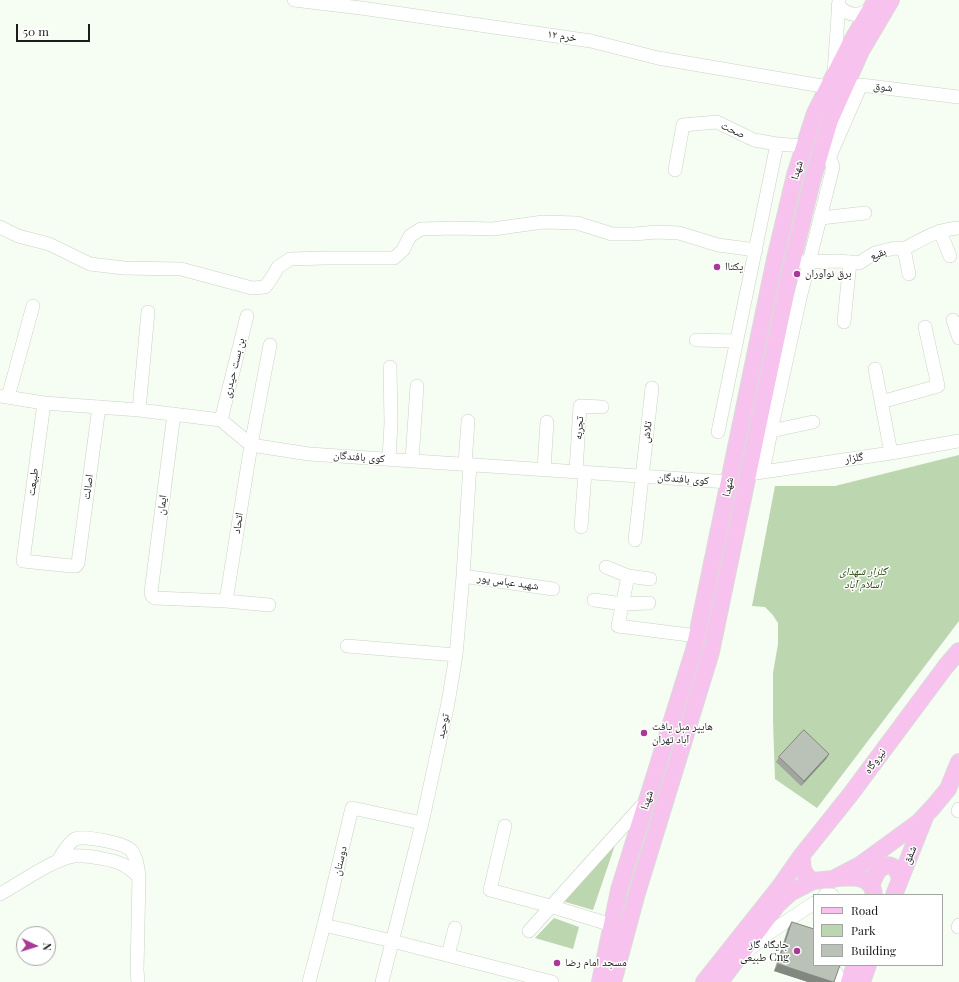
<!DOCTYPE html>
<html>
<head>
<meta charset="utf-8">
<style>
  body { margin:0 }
  #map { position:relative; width:959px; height:982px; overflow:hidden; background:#f6fdf2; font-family:"Playfair Display",serif }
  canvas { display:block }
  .legend { position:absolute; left:813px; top:894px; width:130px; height:72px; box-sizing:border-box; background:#fff; border:1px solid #a3a5a3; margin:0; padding:5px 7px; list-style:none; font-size:12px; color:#1a1d19 }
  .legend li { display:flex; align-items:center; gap:8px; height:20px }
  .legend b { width:20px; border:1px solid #a3a5a3 }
  .north { position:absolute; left:16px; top:926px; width:40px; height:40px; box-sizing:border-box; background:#fff; border:1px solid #a3a5a3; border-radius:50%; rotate:94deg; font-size:11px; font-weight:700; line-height:16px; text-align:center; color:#1a1d19 }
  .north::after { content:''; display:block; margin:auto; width:14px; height:18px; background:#a83997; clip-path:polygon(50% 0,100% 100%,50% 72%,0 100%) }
  .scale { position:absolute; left:16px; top:24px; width:74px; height:18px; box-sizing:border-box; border:2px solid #1a1d19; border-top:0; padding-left:5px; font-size:12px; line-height:14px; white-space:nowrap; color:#1a1d19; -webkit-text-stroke:3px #fff; paint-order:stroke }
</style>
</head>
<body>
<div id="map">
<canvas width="959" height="982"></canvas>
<ul class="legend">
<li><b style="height:5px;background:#f8c2ee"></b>Road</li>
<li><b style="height:11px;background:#bcd6af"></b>Park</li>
<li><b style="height:11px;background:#bac1b6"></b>Building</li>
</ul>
<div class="north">N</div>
<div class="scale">50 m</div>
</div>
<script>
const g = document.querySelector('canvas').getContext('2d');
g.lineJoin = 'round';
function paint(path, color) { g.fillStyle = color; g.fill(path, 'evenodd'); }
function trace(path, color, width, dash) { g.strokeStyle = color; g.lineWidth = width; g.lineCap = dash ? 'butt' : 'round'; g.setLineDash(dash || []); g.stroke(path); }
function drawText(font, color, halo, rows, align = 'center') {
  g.font = font + ' "Playfair Display","Noto Naskh Arabic",serif'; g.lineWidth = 3; g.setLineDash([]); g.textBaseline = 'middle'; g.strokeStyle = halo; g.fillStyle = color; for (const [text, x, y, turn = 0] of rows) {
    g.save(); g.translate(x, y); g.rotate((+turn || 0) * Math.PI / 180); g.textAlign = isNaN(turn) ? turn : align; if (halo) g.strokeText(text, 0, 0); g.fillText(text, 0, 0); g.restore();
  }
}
const green = new Path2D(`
  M959,455V621L817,808L775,779L773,721V673L778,644V623L772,614L765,607L752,606L775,486H835Z
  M615,845L593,910L562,901Z
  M554,918L579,927L573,949L535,938Z`);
const minor = new Path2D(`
  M294,0L361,8L591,41L658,58L828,87
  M838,6C850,16 857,17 870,9
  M834,74L839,0
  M830,156L861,85L959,97
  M675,170L683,125L717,122L754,140L777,144L804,146
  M821,218L865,213
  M0,227L18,236L49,244L90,264L124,268L181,269L252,288L265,287L271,279L278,267L290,259L325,258H394L403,250L410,236L421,229L455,228L493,229L543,222L577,223L612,234H634L657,232L679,233L718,245L756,250
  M940,231L950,256
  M904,249L909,274
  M802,262L839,261L859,263L875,253L895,248L904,249C922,239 938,229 959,228
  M953,320L959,338
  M844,322L850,262
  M696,340L737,341
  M875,369L891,453
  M0,396L44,403L139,410L221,420L251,445L309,454L729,482
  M8,397L33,306
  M881,402L938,386L925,327
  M44,403L23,561L72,566H76L78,563L99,407
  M139,410L148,312
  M174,414L151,592L152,596L155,598L226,601L269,605
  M221,420L247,316
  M771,431L813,422
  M718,432L777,144
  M389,459L391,423L390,367
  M412,460L417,386
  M465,464L468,421
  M544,469L547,422
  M576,471L580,406L602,407
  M763,472L771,431L800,298L833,167L824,140
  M756,473L891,453L959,441
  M581,527L585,472
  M635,540L652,388
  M606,567L628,576L618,626L697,636
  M463,576L553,589
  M628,576L650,579
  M594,600L623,604L649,603
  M226,601L251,445L270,345
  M347,646L456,655
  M958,811L959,809
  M505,826L490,890L550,906L612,925
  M58,861C62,854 67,844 75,839C83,835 124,843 131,850C137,857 138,869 139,877L137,970L138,982
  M0,894C19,884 53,859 74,856C84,855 94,857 104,859C120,862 127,865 139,877
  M825,895H832
  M324,925L392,941L552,982
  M958,927L959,925
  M529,931L646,801
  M750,949L766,935L814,903
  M448,955L455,928
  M819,965L835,971L841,982
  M309,982L324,925L352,808L422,823
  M382,982L422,823L448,703L456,655L463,576L470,464`);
const major = new Path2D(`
  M959,651L946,666L850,795L802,855C802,867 802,874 813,881L833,879L860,865L919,822L933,807L948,789L959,762
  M839,878C854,877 872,875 874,895
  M871,886C873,881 875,875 878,871C889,860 898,867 900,880
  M894,895L925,817
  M600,982L619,890L694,650L775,259L795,175L815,113L850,44L876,0
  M613,982L637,893L711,652L792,263L812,181L830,120L861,51L891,0
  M704,982L781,885L802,855
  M720,982L778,904L790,893L813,881
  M849,982L855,965
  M862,982L868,965`);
const wall = new Path2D(`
  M829,754L826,759L801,786L776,762L779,757Z
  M792,922L834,982H808L774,971L788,928Z`);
const shadedWall = new Path2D(`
  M829,754L826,759L801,786L804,781Z
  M778,964L833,982H808L774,971Z`);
const building = new Path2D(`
  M804,730L829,754L804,781L779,757Z
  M792,922L814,929V965H840L834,982H833L778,964Z`);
const markers = [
  [717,267,4,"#a83997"],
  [797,274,4,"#a83997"],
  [644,733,4,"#a83997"],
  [797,951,4,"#a83997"],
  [557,963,4,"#a83997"]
];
const streetNames = [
  ["خرم ۱۲",562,36,8],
  ["شوق",883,87,7],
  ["صحت",733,130,25],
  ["شهدا",797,170,-74],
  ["بقیع",878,254,-22],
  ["بن بست حیدری",234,368,-76],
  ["تجربه",579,428,-86],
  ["تلاش",647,432,-83],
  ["کوی بافندگان",359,457,4],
  ["گلزار",854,458,-8],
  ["کوی بافندگان",683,479,4],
  ["طبیعت",33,482,-82],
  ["اصالت",88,487,-82],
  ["شهدا",728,487,-78],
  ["ایمان",162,505,-83],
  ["اتحاد",238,523,-81],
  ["شهید عباس پور",508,582,8],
  ["توحید",443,726,-78],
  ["نیروگاه",875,761,-53],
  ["شهدا",647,800,-72],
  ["شفق",910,855,-68],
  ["دوستان",340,861,-77]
];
const poiNames = [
  ["یکتاا",725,267],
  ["برق نوآوران",805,274],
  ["هایپر مبل یافت",652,727],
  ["آباد تهران",652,740],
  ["جایگاه گاز",789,945,"right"],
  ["طبیعی Cng",789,958,"right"],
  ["مسجد امام رضا",565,963]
];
const parkNames = [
  ["گلزار شهدای",863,572],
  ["اسلام آباد",863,585]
];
paint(green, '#bcd6af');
trace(minor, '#cbd2c7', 14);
trace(major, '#dadbda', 18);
trace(minor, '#fff', 13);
trace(major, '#f8c2ee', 16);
paint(wall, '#a0a69d');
paint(shadedWall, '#82877f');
paint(building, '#bac1b6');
trace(building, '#82877f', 1);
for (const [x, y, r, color] of markers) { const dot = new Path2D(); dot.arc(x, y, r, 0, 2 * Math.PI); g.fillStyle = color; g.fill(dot); trace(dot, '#fff', 1.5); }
drawText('11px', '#1a1d19', '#fff', streetNames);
drawText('11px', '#1a1d19', '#fff', poiNames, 'left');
drawText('italic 11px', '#1e3e04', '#fff', parkNames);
</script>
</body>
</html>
